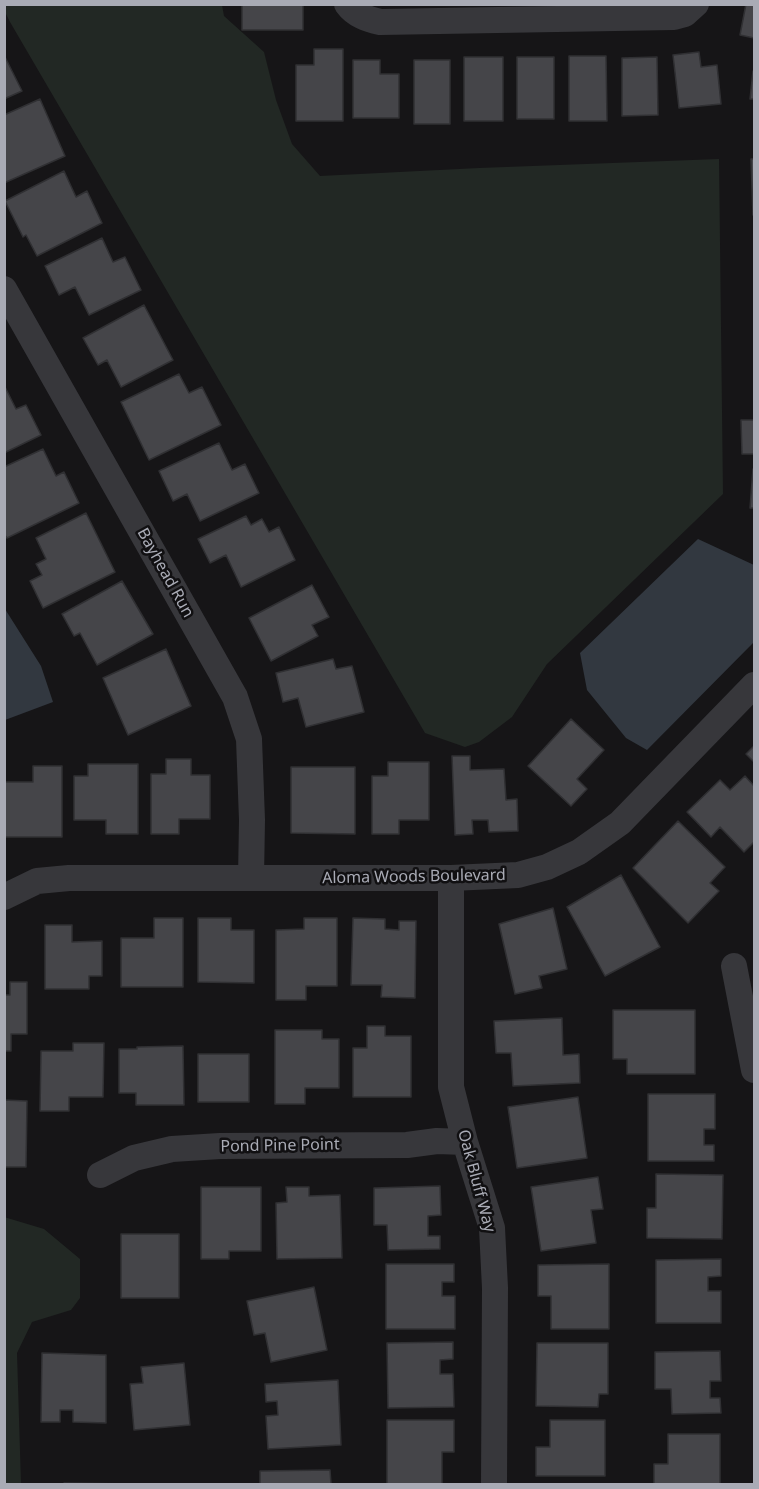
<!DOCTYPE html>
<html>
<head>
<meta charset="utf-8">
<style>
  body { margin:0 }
  #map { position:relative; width:759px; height:1489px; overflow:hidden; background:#161517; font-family:"Noto Sans",sans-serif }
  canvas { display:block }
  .frame { position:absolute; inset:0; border:6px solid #a9abb5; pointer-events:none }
</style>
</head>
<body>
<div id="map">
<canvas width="759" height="1489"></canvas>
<div class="frame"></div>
</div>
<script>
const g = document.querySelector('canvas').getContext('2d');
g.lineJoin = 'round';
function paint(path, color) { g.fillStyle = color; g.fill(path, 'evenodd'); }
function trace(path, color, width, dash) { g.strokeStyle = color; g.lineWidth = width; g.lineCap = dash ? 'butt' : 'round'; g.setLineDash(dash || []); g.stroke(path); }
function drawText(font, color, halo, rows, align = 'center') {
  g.font = font + ' "Noto Sans",sans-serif'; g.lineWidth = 5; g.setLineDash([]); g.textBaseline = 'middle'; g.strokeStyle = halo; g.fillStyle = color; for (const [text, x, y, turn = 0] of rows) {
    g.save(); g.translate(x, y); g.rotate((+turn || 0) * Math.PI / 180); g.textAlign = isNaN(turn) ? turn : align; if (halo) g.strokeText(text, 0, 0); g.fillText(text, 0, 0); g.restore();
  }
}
const green = new Path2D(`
  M4,5H222L224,16L264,52L276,100L292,144L320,176L479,168L719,159L723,494L547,664L512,717L479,742L465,747L425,733L10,22L5,12Z
  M4,1217L44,1229L80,1259V1298L71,1310L32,1322L17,1353L21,1484H5Z`);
const water = new Path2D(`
  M698,539L754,565V642L647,750L626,738L587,690L580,653Z
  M5,609L41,666L53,702L5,720Z`);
const building = new Path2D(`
  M242,4H303V30H242Z
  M746,4H754V38L740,35Z
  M314,49H343V121H296V65H314Z
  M699,52L701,67L717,65L721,104L679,108L673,55Z
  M4,55L22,91L4,99Z
  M569,56H606L607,121H569Z
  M464,57H503V121H464Z
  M517,57H554V119H517Z
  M657,57L658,115L622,116V58Z
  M353,60H380V74H399V118H353Z
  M414,60H450V124H414Z
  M753,71H754V99H750Z
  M40,99L65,156L4,183V115Z
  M751,159H754V215H753Z
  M64,171L76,197L87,191L102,223L37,256L26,235L23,237L5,201Z
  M102,238L113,262L125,257L141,290L89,315L75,287L59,295L45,266Z
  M144,305L173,360L121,387L107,360L98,365L83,338Z
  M179,374L189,393L202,387L221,425L149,460L121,402Z
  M4,385L16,409L26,405L41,435L4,453Z
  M741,420H754V454H742Z
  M219,443L232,470L245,464L259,493L200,521L187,494L173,501L159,471Z
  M43,449L56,476L64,472L79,503L7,538L4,534V467Z
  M753,469H754V508H750Z
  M86,513L115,572L43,608L30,581L42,575L36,564L46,559L36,538Z
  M246,516L251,525L262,519L269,532L279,527L295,560L241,587L226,555L210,563L198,539Z
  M122,581L153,634L97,665L80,633L74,636L62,614Z
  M312,585L329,617L312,625L318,636L271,661L249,618Z
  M166,649L191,706L128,735L103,678Z
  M333,659L336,669L352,666L364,712L306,727L298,698L283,702L276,673Z
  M571,719L604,750L577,779L587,789L571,806L528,766Z
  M754,746V762L746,754Z
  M452,756H470V770L504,769L506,800L517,799L518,831L489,832L488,820H472L473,834L455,835Z
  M166,759H191V775H210V819H179V834H151V774H166Z
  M388,762H429V820H399V834H372V776H388Z
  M88,764H138V834H106V820H74V776H88Z
  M33,766H62V837H4V782H33Z
  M291,767H355V834L291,833Z
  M745,776L754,786V842L744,852L720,827L711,837L687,812L720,780L730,790Z
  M678,821L725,867L710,883L719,891L688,923L633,868Z
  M621,875L660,947L605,976L567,907Z
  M553,908L567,969L539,976L542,988L515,994L499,924Z
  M154,918H183V987H121V938H154Z
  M198,918H231V930H254V983L198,982Z
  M304,918H337V986H306V1000H276V930L304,929Z
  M353,918L385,919V929L399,930V921H416L415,998L381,997L382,985H351Z
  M45,925H72V942L102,941V976H89V989H45Z
  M10,982H27V1034H11V1051H4V995H10Z
  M613,1010H695V1074H627V1059H613Z
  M562,1018L563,1055L579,1054L580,1083L513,1086L511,1053H496L494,1021Z
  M367,1026H385V1036H411V1097H353V1048H367Z
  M275,1030H322V1039H339V1088H305V1104H275Z
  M73,1043H104L103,1097H69V1111H40L41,1051H73Z
  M183,1046L184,1105H136V1093H119V1049H137V1047Z
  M198,1054H249V1102H198Z
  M648,1094H715V1129H704V1145H714V1161H648Z
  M578,1097L587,1158L517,1168L508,1107Z
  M4,1100L27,1101L26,1167H4Z
  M656,1174L723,1175L722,1239L647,1238V1208H656Z
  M598,1177L603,1209L591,1210L596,1243L541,1251L531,1187Z
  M440,1186L441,1215L428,1216V1236H440V1249L388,1250L387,1225H374V1188Z
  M201,1187H261V1251H229V1259H201Z
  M286,1187H309V1196L340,1195L342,1258L277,1259L276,1203L287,1202Z
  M121,1234H179V1298H121Z
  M721,1259V1276L708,1277V1291H721V1323H656V1260Z
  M386,1264H454V1282H442V1296H455V1329H386Z
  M609,1264V1329H551V1296H538V1265Z
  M314,1287L327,1350L271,1362L265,1333L254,1335L247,1301Z
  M453,1342V1359L440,1360V1374H453L454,1407L388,1408L387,1343Z
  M537,1343H608V1394H599L598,1407L536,1406Z
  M720,1351L721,1381H710V1398H720L721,1413L672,1414L671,1389H655V1352Z
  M42,1353L106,1355V1423L73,1422V1410H60V1422H41Z
  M184,1363L190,1425L134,1430L130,1384L143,1383L141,1367Z
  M338,1380L341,1445L268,1449L266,1416L278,1415L277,1401L266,1402L265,1384Z
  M387,1420H454V1452H442V1484H387Z
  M550,1420H605V1476H536V1447H550Z
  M668,1434H720V1484H654V1464H668Z
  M330,1470L331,1484H260V1471Z
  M64,1483L132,1484H64Z`);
const minor = new Path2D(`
  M347,4C355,15 367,19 380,22L674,17L685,14L696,4
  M4,289L235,697L249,739L252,820L251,878
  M451,878V1087L465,1142L492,1228L495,1288L494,1484
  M4,897L37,881L69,878H451L518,875L547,867L579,852L620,823L754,685
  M734,966L754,1070
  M100,1175L134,1158L172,1149L220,1146L407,1145L437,1141L465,1142`);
const streetNames = [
  ["Bayhead Run",165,573,61],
  ["Aloma Woods Boulevard",414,877,-1],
  ["Pond Pine Point",280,1146,-1],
  ["Oak Bluff Way",476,1181,75]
];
paint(green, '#222824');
paint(water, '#323840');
paint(building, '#454549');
trace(building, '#303033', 1.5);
trace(minor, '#37373b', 26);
drawText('16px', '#a9abb5', '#111012', streetNames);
</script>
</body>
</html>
